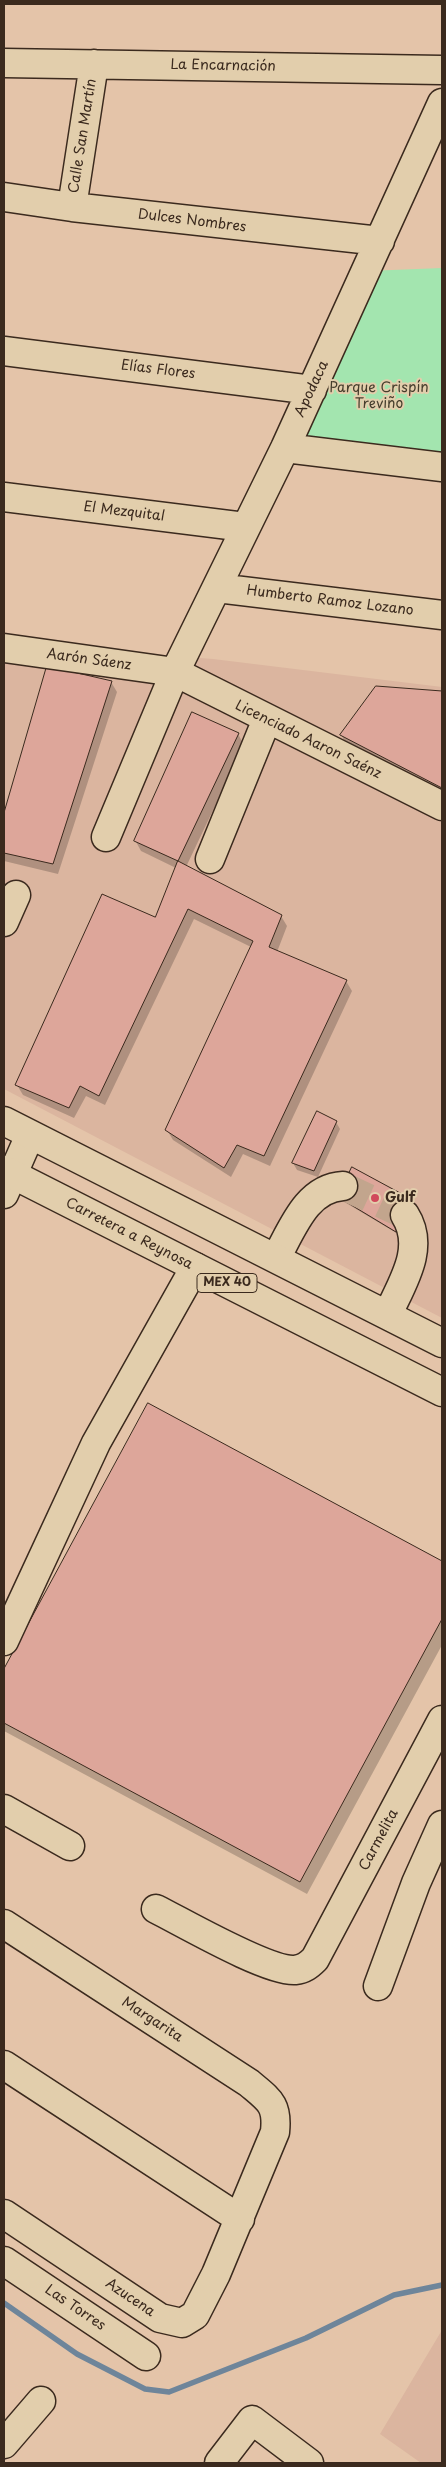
<!DOCTYPE html>
<html>
<head>
<meta charset="utf-8">
<style>
  body { margin:0 }
  #map { position:relative; width:446px; height:2467px; overflow:hidden; background:#e4c4a9; font-family:"Playpen Sans",sans-serif }
  canvas { display:block }
  .frame { position:absolute; inset:0; border:5px solid #3b2a1e; pointer-events:none }
</style>
</head>
<body>
<div id="map">
<canvas width="446" height="2467"></canvas>
<div class="frame"></div>
</div>
<script>
const g = document.querySelector('canvas').getContext('2d');
g.lineJoin = 'round';
function paint(path, color) { g.fillStyle = color; g.fill(path, 'evenodd'); }
function trace(path, color, width, dash) { g.strokeStyle = color; g.lineWidth = width; g.lineCap = dash ? 'butt' : 'round'; g.setLineDash(dash || []); g.stroke(path); }
function drawText(font, color, halo, rows, align = 'center') {
  g.font = font + ' "Playpen Sans",sans-serif'; g.lineWidth = 4; g.setLineDash([]); g.textBaseline = 'middle'; g.strokeStyle = halo; g.fillStyle = color; for (const [text, x, y, turn = 0] of rows) {
    g.save(); g.translate(x, y); g.rotate((+turn || 0) * Math.PI / 180); g.textAlign = isNaN(turn) ? turn : align; if (halo) g.strokeText(text, 0, 0); g.fillText(text, 0, 0); g.restore();
  }
}
const built = new Path2D(`
  M4,643L213,659L442,687V1318L4,1089Z
  M442,2330V2463H421L380,2434Z`);
const green = new Path2D(`
  M442,268V467L285,448L367,271Z`);
const shadow = new Path2D(`
  M48,668L111,682L117,692L58,874L4,861V818Z
  M377,687L442,693V795L347,746L342,736Z
  M238,734L244,745L186,867L281,916L287,926L277,952L346,981L352,991L270,1166L243,1154L231,1177L173,1140L167,1130L251,947L194,919L105,1105L86,1096L74,1118L23,1095L17,1085L156,918L176,868L141,851L135,840Z
  M336,1122L340,1129L318,1177L297,1170L293,1163Z
  M353,1169L412,1201L414,1204L398,1234L341,1200Z
  M148,1405L442,1562V1645L307,1894L4,1731V1672Z`);
const stream = new Path2D(`
  M4,2303L77,2354L145,2389L169,2392L306,2338L394,2295L442,2285`);
const building = new Path2D(`
  M47,666L112,681L53,864L4,853V813Z
  M376,686L442,691V788L340,735Z
  M192,712L239,733L178,861L134,841Z
  M178,861L282,915L269,947L347,980L264,1156L237,1145L224,1168L165,1130L253,941L188,909L99,1096L80,1086L69,1108L15,1085L102,894L155,917Z
  M317,1111L337,1121L314,1171L292,1163Z
  M352,1167L413,1200L396,1232L338,1197Z
  M148,1403L442,1561V1619L300,1882L4,1723V1669Z`);
const minorTunnel = new Path2D(`
  M343,1186L405,1215`);
const minor = new Path2D(`
  M4,63L442,70
  M4,197L72,207L380,241
  M72,207L94,64
  M4,351L312,390
  M285,448L442,467
  M4,497L245,527
  M217,588L442,615
  M4,648L175,672L442,806
  M106,837L175,672L285,448L442,103
  M210,859L267,719
  M4,922L16,895
  M4,1194L30,1135
  M276,1258C292,1230 306,1188 343,1186
  M388,1314C402,1283 426,1248 405,1215
  M4,1641L96,1443L195,1267
  M4,1809L70,1846
  M156,1909C184,1923 268,1972 295,1970C304,1969 309,1965 315,1959L442,1720
  M4,1924L249,2083C269,2100 278,2104 275,2132L216,2274L195,2315L182,2323L160,2318L4,2214
  M378,1986L416,1883L442,1825
  M4,2065L240,2219
  M4,2261L146,2356
  M4,2444L41,2401
  M219,2463L252,2420L309,2463`);
const major = new Path2D(`
  M4,1121L442,1343
  M4,1170L442,1392`);
const markers = [
  [375,1198,5,"#d1495b"]
];
const shields = [
  [227,1283,60]
];
const shieldNames = [
  ["MEX 40",227,1283]
];
const streetNames = [
  ["La Encarnación",223,66,1],
  ["Calle San Martín",83,136,-81],
  ["Dulces Nombres",192,221,7],
  ["Elías Flores",158,370,7],
  ["Apodaca",312,389,-65],
  ["El Mezquital",124,512,7],
  ["Humberto Ramoz Lozano",330,601,7],
  ["Aarón Sáenz",89,660,8],
  ["Licenciado Aaron Saénz",308,740,26],
  ["Carretera a Reynosa",129,1234,27],
  ["Carmelita",379,1840,-62],
  ["Margarita",152,2020,33],
  ["Azucena",130,2298,34],
  ["Las Torres",75,2308,34]
];
const parkNames = [
  ["Parque Crispín",379,388],
  ["Treviño",379,404]
];
const poiNames = [
  ["Gulf",385,1198]
];
paint(built, '#dbb59f');
paint(green, '#a3e5af');
paint(shadow, '#0003');
trace(stream, '#6e859a', 5.5);
paint(building, '#dda69a');
trace(building, '#3b2a1e', 1);
trace(minorTunnel, '#c2a58d', 28, [28, 14]);
trace(minor, '#3b2a1e', 31);
trace(major, '#3b2a1e', 31);
trace(minor, '#e2ceac', 28);
trace(major, '#e2ceac', 28);
for (const [x, y, r, color] of markers) { const dot = new Path2D(); dot.arc(x, y, r, 0, 2 * Math.PI); g.fillStyle = color; g.fill(dot); trace(dot, '#e2ceac', 2); }
for (const [x, y, w] of shields) { const box = new Path2D(); box.roundRect(x - w / 2, y - 9.5, w, 19, 4); g.fillStyle = '#e2ceac'; g.fill(box); trace(box, '#3b2a1e', 1); }
drawText('bold 12px', '#3b2a1e', null, shieldNames);
drawText('14px', '#3b2a1e', '#e2ceac', streetNames);
drawText('14px', '#453d2c', '#e2ceac', parkNames);
drawText('bold 14px', '#3b2a1e', '#e2ceac', poiNames, 'left');
</script>
</body>
</html>
